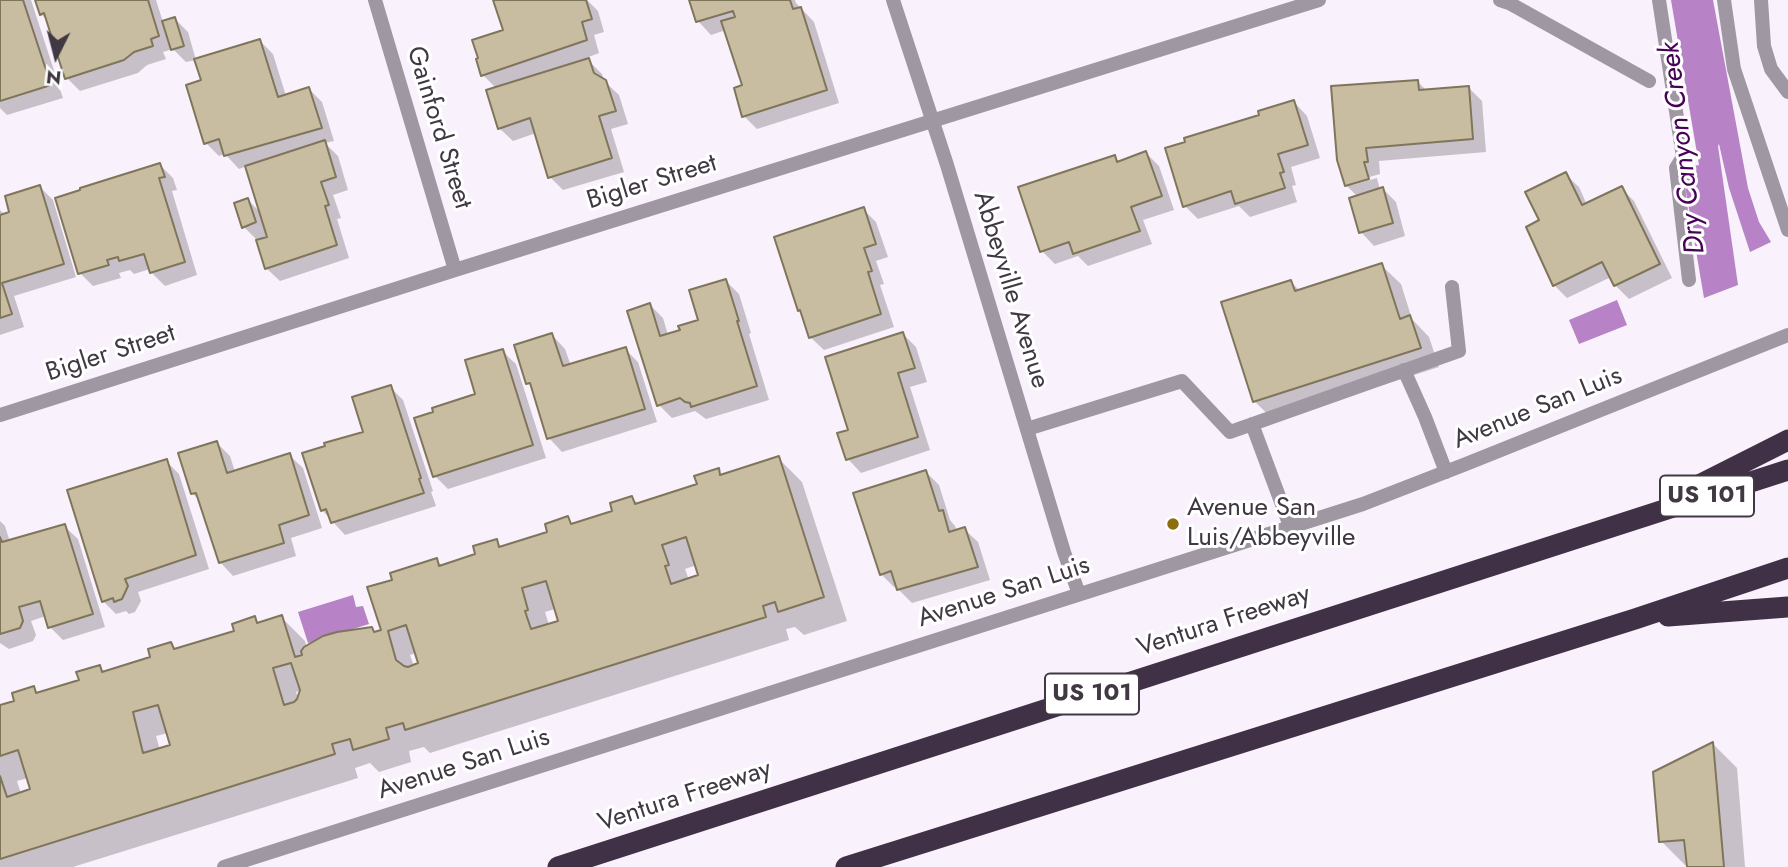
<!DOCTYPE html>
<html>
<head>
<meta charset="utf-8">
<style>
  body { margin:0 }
  #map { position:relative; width:1788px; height:867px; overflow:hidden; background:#f9f1fc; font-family:Jost,sans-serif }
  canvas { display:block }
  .north { position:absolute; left:21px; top:21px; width:70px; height:70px; -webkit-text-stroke:5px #fff; paint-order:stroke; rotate:186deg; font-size:19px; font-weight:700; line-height:28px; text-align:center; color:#403842 }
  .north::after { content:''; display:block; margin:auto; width:24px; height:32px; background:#403842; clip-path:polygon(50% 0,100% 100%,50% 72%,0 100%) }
</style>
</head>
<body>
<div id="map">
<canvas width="1788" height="867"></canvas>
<div class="north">N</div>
</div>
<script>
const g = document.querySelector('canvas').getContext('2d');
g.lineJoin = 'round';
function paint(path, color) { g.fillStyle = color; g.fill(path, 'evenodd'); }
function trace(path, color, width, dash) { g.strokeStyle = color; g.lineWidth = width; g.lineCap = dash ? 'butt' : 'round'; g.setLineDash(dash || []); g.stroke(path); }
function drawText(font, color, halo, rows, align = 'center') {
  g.font = font + ' Jost,sans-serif'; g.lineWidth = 6; g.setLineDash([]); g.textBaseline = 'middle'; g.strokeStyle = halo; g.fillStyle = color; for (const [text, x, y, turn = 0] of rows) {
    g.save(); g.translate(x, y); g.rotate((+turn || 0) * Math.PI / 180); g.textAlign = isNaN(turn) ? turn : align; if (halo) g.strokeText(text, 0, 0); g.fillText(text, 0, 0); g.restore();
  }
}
const water = new Path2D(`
  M1671,0H1713L1748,188L1759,222L1771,242L1750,252L1729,188L1719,144L1718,146L1738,285L1704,298L1682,168L1699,165Z
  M1617,300L1627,325L1579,344L1569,320Z
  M353,595L356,607L363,606L369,624L308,643L298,612Z`);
const shadow = new Path2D(`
  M0,0H31L63,98L7,115L0,108Z
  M37,0H156L163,22L175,19L188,32L196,60L186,62L173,49L163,52L166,59L147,65L138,73L80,91L67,78L49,22L41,14Z
  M495,0H587L598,11L604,32L594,35L599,53L586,58L602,74L604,81L619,95L628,124L611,129L624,172L563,190L550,177L536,133L513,141L499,128L496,88L483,75L505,31Z
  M691,0H795L796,3L814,22L839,103L757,129L744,116V86L726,30L711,35L698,21Z
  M260,41L273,54L286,96L309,89L322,102L334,141L325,143L338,156L348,190L333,195L341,218L337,219L349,258L280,281L266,268L257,240L244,227L248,200L262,214L247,166L239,169L225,154L219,156L206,143L203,81Z
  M1417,81L1427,91L1468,87L1482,101L1486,152L1379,161L1380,174L1352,182V185L1377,178L1380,190L1383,189L1396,202L1405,236L1374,246L1361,232L1358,197L1346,185L1338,160Z
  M1294,102L1307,116L1320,158L1291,167L1296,185L1292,186L1297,202L1250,217L1239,206L1198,219L1185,206L1261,116Z
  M1146,153L1159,166L1174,210L1143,220L1152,244L1088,266L1078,256L1055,264L1042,251L1114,157L1120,162Z
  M160,165L173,178L177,190L172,191L197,275L165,286L151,272L150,269L134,274L130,270L119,273L121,278L93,286L80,273Z
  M1565,174L1579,187L1587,205L1621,188L1634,201L1672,278L1629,299L1615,285L1611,277L1567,298L1554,285L1541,221Z
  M40,187L53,200L76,277L14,296L24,327L0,335V210L5,215L11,213Z
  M863,209L876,222L888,257L876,261L884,284L880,285L894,327L824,350L810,337L802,312L800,310Z
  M1381,265L1401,284L1412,319L1429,337L1439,367L1274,420L1254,401L1291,282L1300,291Z
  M725,280L739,294L751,333L749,334L769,400L706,419L695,411L672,418L659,405L650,305L663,318L668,335L700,322Z
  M903,334L916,347L927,382L910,387L930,450L861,473L848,459Z
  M552,335L565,349L571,366L625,349L638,362L657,422L562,452L549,438L534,389L528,383Z
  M502,351L516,364L546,458L448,489L435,476Z
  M390,387L403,400L433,491L431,492L436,506L345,535L322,510Z
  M217,443L230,456L235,472L289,455L303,468L322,528L291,538L296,556L233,576L220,562L200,501L192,493Z
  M778,458L802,482L847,621L804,635L795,627L786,629L789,640L430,753L424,747L409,751L411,762L379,772L370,763L355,768L358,778L73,867H0V707L16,702L34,688L39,694L81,681L100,667L106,673L153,658L171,644L177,650L236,632L254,618L260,624L281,617L305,641L307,648L372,629L376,633L383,631L394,581L436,560L443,566L477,555L496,541L503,548L549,533L567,518L574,525L614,512L632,498L639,504L699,485L718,470L723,476ZM697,565L700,576L689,580L685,569ZM555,609L561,622L549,625L545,612ZM416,653L420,664L414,666L410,655ZM302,690L299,701L296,692ZM168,733L172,746L160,750L156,736ZM28,778L32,790L21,794L17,781Z
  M166,461L179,474L209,569L138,592L141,601L135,612L129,614L126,611L116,614L103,601Z
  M926,472L939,485L950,520L955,526L957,531L964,529L978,542L990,580L912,603L898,589L897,586L894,587L881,574Z
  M0,521L5,526L10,542L64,526L78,539L105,627L63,640L50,627L46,616L31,621L36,635L33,641L9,649L0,643Z
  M1713,744L1737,768L1745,867H1688V865H1685L1661,841Z`);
const building = new Path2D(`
  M0,0H23L51,85L0,101Z
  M35,0H148L159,36L151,39L153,46L134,52L124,60L65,79L44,13L40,15Z
  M493,0H586L592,19L582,22L587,40L481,76L476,59L478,58L472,40L503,30Z
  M689,0H790L793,9L801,7L827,90L742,117L734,88L742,85L721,21L735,17L733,11L696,22Z
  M175,17L184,46L171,50L162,21Z
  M260,39L278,97L309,87L322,128L224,156L219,139L204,144L186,85L201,80L194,59Z
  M589,58L594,73L606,80L616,111L599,116L612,158L548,178L530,118L498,129L486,90Z
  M1418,80L1419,90L1469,86L1473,139L1366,148L1368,162H1364L1369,179L1345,186L1337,160L1331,86Z
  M1294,100L1308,145L1278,154L1284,172L1280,173L1285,188L1235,204L1231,191L1183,207L1165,148L1185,142L1184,138L1259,115L1258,111Z
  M325,140L336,177L321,182L329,205L325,206L337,245L265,269L256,240L267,237L245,166Z
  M1146,151L1162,196L1131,207L1140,231L1073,254L1069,242L1040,252L1018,187L1115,155L1117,162Z
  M160,163L165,177L159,178L185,262L150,273L144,254L119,261L118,257L107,260L109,265L78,274L55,198L80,190V188Z
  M1566,172L1582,205L1622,186L1660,264L1614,286L1602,262L1553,286L1526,227L1539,220L1525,192Z
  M40,185L64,264L2,283L12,314L0,318V215L9,212L5,196Z
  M1383,187L1393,223L1359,233L1349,198Z
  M248,198L256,222L242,228L234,203Z
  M864,207L876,244L864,248L872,271L868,272L881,314L809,338L800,310L798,311L774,237Z
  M1382,263L1400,319L1410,315L1421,348L1253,402L1221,302L1291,280L1295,291Z
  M726,279L739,321H737L757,386L691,407L690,403L685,402L680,398L657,406L627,311L650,303L660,336L680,330L678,326L698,320L689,290Z
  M903,332L915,368L898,373L918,437L846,460L837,433L848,430L825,357Z
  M552,333L563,366L626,347L645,409L547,439L530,383L526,384L514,345Z
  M503,349L533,445L433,477L414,418L433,412L432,408L475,394L465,360Z
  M391,385L421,478L419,479L424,493L331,523L326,509L321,511L302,453L325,446L324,443L363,432L352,397Z
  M217,441L227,473L290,453L309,515L279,525L284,543L219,563L196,493L191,494L178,453Z
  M779,456L824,597L778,612L775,602L763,606L766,617L405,730L403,723L386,728L389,739L353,750L350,739L332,744L335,754L0,859V776L7,797L30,789L18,750L0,756V705L14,701L12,693L34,686L36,693L79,680L76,672L100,665L102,672L150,657L148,649L171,642L174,649L234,631L232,624L255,616L257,623L282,615L295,657L302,655L301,651L304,647L323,636L337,632L372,627L374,632L381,630L367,587L392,580L390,573L437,558L439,566L475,554L473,546L497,539L499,547L547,532L545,524L568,516L571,524L612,511L610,503L632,496L635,504L697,484L694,476L719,468L720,475ZM686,537L698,575L671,584L665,566L669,565L662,545ZM546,581L558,621L531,629L525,611L528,610L522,588ZM406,625L418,663L408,667L404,666L396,660L388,631ZM291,663L300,690L297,699L294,702L284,705L273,668ZM158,705L170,745L143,753L133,712Z
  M167,459L196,555L125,579L128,586L122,599L114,602L113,598L102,602L67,490Z
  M926,470L939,511L943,510L949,532L965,527L978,567L897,590L891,571L880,575L853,493Z
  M65,524L93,614L48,628L40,601L19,607L23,621L20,628L0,634V537L2,542Z
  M1713,742L1724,867H1687L1684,840L1659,842L1653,772Z`);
const service = new Path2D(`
  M1659,0L1683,157L1676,168L1689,280
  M1724,0L1734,69L1788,230
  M1761,0L1764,46L1771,69L1788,92
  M1404,370L1425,417L1446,472
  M1252,424L1290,526
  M1027,429L1182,381L1230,432L1459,351L1452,287`);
const minor = new Path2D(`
  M375,0L455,270
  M893,0L947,165L1064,552L1079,594
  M1500,0L1509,3L1649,81
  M0,415L455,270L1319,0`);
const tertiary = new Path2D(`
  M224,867L1363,504L1466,464L1788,335`);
const motorway = new Path2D(`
  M1683,493L1788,440
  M1668,616L1788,607
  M558,867L1788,470
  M846,867L1635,619L1788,568`);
const markers = [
  [1173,524,7,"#8a6e0f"]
];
const shields = [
  [1707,496,94],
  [1092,694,94]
];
const shieldNames = [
  ["US 101",1707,496],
  ["US 101",1092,694]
];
const streetNames = [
  ["Gainford Street",438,128,73],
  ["Bigler Street",652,183,-17],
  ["Abbeyville Avenue",1010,290,73],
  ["Bigler Street",111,354,-18],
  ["Avenue San Luis",1538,409,-22],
  ["Avenue San Luis",1004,593,-18],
  ["Ventura Freeway",1224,622,-18],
  ["Avenue San Luis",464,765,-18],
  ["Ventura Freeway",685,797,-18]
];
const poiNames = [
  ["Avenue San",1187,509],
  ["Luis/Abbeyville",1187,539]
];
const waterNames = [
  ["Dry Canyon Creek",1684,148,-97]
];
paint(water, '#b783c6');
paint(shadow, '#0003');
paint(building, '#c8bda0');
trace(building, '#7f755b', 2);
trace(service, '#9f97a2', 14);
trace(minor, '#9f97a2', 14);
trace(tertiary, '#9f97a2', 14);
trace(motorway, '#413146', 21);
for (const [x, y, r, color] of markers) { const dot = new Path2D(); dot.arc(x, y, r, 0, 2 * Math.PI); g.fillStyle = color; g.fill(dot); trace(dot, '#fff', 2.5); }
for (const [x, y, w] of shields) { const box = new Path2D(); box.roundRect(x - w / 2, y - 20.5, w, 41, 5); g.fillStyle = '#fff'; g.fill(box); trace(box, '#403842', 2); }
drawText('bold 24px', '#403842', null, shieldNames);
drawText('26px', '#403842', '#fff', streetNames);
drawText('26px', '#403842', '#fff', poiNames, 'left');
drawText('italic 28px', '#470157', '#fff', waterNames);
</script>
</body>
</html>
